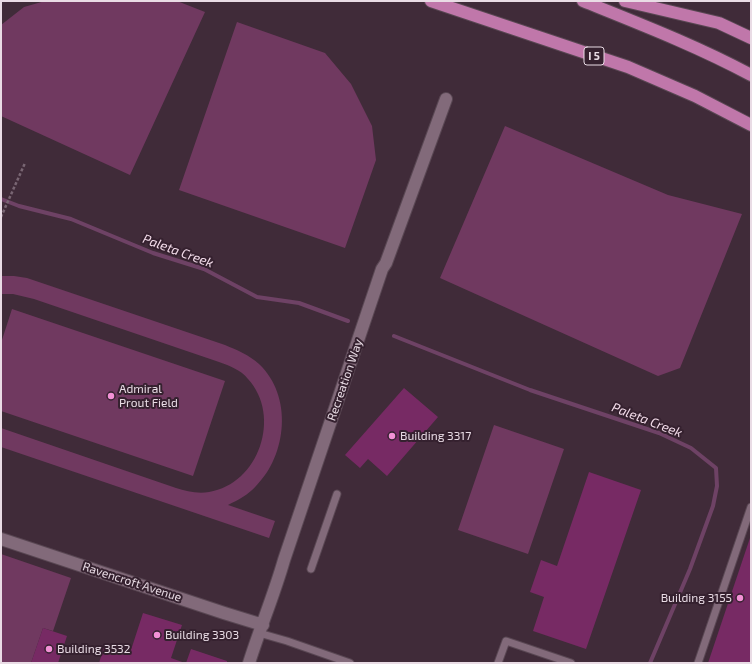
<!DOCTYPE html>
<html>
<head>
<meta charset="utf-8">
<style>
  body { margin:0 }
  #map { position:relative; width:752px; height:664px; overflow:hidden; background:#402b39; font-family:"Exo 2",sans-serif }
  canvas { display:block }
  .frame { position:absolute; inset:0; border:2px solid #e9dce5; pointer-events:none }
</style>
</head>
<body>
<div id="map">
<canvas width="752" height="664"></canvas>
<div class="frame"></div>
</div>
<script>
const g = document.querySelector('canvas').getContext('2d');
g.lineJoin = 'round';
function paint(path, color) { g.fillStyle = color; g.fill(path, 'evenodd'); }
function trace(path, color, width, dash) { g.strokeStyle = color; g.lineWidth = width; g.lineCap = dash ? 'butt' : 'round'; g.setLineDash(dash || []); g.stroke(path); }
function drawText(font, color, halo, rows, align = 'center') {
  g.font = font + ' "Exo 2",sans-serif'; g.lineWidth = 4; g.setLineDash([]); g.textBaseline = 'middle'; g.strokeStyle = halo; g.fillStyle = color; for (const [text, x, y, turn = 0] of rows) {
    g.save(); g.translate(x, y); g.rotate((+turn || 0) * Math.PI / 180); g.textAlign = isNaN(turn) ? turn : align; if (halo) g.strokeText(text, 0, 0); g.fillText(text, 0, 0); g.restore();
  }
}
const green = new Path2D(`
  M45,1H177L205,12L130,175L1,116V25L24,7Z
  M237,22L325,53L351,84L372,126L376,160L345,248L179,190Z
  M505,126L668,195L742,214L680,368L658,376L440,278Z
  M1,276H14L27,278L225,345C237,350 249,355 259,364C293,396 287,455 256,486C248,495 238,500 228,505L275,521L269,538L1,447V428L176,488C186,491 197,494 209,492C259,484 282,416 248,379C241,370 230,366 219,362L34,299L13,294H1Z
  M12,309L225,381L193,476L1,411V343Z
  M494,425L564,449L528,554L458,530Z
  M1,554L71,578L53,631L43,628L31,663H1Z`);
const stream = new Path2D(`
  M1,199L19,206L71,219L153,253L204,269L257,297L299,303L348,321
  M394,336L530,390L659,433L691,448L716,468L717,486L713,506L690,569L650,663`);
const building = new Path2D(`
  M404,388L438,417L387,476L368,459L360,468L345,455Z
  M589,472L641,490L586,649L533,631L544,597L530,592L541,560L557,566Z
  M751,535V663H708Z
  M143,613L182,625L171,658L185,663H99L105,644L130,653Z
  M43,628L67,636L58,663H31Z
  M191,649L227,661V663H186Z`);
const path = new Path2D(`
  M1,217L25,163`);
const service = new Path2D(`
  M311,569L337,494
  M259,633L287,641L350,663
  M498,663L506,641L571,663
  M698,663L751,507`);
const minor = new Path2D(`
  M1,539L224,613L263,625
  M249,663C260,628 274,595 284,560L382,269L386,263L446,99`);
const motorway = new Path2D(`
  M431,1L628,67L695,96L751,125
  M583,1C640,24 697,46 751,75
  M625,1L719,23L751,38`);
const markers = [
  [111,396,4,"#f391d6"],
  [392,436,4,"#f391d6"],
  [740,598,4,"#f391d6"],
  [157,635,4,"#f391d6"],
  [49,649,4,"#f391d6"]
];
const shields = [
  [594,56,20]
];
const shieldNames = [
  ["I 5",594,56]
];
const streetNames = [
  ["Recreation Way",345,380,-71],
  ["Ravencroft Avenue",132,582,18]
];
const poiNames = [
  ["Admiral",119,389],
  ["Prout Field",119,403],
  ["Building 3317",400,436],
  ["Building 3155",732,598,"right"],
  ["Building 3303",165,635],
  ["Building 3532",57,649]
];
const waterNames = [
  ["Paleta Creek",178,251,20],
  ["Paleta Creek",647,420,21]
];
paint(green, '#703960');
trace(stream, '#6e4265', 4);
paint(building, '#772a64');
trace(service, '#594753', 9);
trace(minor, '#594753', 14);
trace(motorway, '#594753', 14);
trace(path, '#796673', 2.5, [3, 2]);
trace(service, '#826a7a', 7);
trace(minor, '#826a7a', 12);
trace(motorway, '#c077aa', 12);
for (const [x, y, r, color] of markers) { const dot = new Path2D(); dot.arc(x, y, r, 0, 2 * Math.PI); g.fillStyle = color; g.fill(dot); trace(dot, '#35212f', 1.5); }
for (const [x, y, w] of shields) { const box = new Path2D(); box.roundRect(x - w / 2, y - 9, w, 18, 3); g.fillStyle = '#35212f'; g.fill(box); trace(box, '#e9dce5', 1); }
drawText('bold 11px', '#e9dce5', null, shieldNames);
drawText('12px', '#e9dce5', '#35212f', streetNames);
drawText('12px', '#e9dce5', '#35212f', poiNames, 'left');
drawText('italic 13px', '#f3dcea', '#35212f', waterNames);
</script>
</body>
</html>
